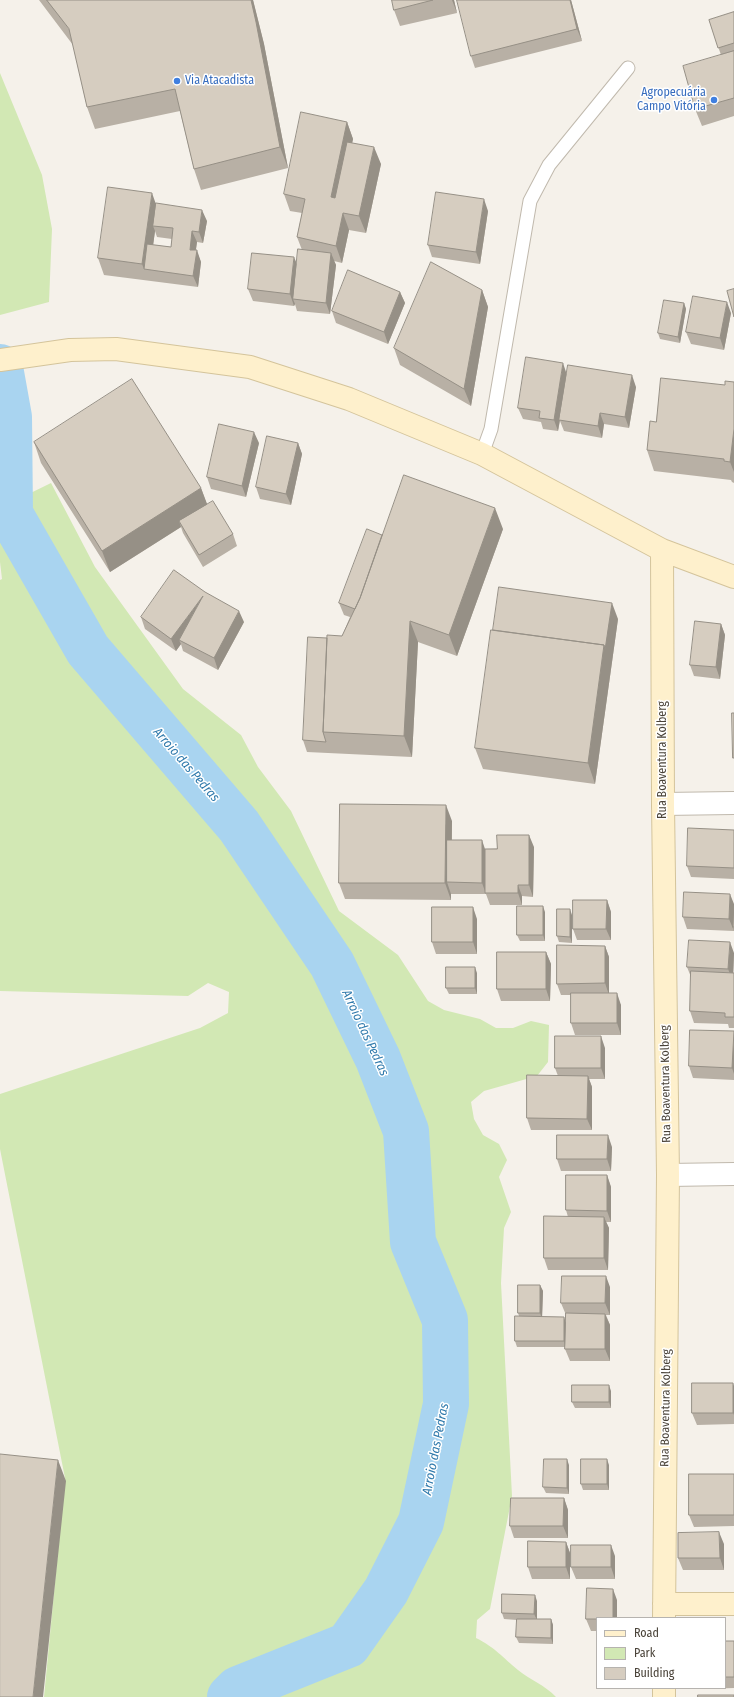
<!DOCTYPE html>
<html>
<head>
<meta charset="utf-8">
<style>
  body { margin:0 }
  #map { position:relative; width:734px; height:1697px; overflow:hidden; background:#f5f1ea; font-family:"Fira Sans Condensed",sans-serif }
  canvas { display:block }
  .legend { position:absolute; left:596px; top:1617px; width:130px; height:72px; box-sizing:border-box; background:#fff; border:1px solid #b6b3af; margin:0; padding:5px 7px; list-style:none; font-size:12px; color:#494238 }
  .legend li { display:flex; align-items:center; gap:8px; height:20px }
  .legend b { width:20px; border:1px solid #b6b3af }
</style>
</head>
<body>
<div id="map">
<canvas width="734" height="1697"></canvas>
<ul class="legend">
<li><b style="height:5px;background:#fef0cc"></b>Road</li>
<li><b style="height:11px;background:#d2e8b4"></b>Park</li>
<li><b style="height:11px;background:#d6cdc0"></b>Building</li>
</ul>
</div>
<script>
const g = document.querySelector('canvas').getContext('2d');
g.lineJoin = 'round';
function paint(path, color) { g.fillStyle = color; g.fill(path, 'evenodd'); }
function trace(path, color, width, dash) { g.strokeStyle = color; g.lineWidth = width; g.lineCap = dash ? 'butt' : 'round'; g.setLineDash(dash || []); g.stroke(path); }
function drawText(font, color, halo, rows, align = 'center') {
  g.font = font + ' "Fira Sans Condensed",sans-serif'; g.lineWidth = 3; g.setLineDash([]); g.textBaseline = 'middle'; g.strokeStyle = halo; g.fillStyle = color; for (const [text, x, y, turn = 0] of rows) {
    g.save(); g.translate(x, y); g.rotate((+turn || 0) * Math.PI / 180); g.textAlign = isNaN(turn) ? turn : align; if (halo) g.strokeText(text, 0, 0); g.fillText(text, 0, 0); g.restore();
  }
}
const green = new Path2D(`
  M0,73L42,175L52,229L49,302L0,315Z
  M51,483L95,567L183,689L241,735L258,767L291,811L339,911L398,955L428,1001L444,1010L480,1019L496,1028H513L531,1021L549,1025L548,1062L537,1076L484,1091L471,1102L474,1119L483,1135L499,1144L507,1160L499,1177L511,1212L504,1228L501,1283L512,1496L490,1609L477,1620L476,1638C496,1648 502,1657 518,1670C530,1680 545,1685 556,1697H44L65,1478L0,1149V1094L200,1028L228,1013L229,992L208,983L188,996L0,991V580L2,579L0,562V508Z`);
const river = new Path2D(`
  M0,367L9,417L10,514L88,650L239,826L332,964L378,1059L406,1131L413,1242L445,1320L446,1404L421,1522L386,1591L348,1645L238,1689L230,1697`);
const lane = new Path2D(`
  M482,454L491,429L530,201L549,165L628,68`);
const street = new Path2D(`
  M663,804L734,803
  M668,1175L734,1174`);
const secondary = new Path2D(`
  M0,360L70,350L116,349L250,367L349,399L482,454L662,550L734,577
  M662,550L663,804L668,1175L664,1618
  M664,1604H734
  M664,1688V1697`);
const wall = new Path2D(`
  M39,0H253L264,44L288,168L201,190L194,169L180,111L95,129L87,107L73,45Z
  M392,0H454L457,13L400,26L394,10Z
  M571,0L582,41L475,68L471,56Z
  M734,12V116L702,126L695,109L721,55L709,20Z
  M347,122L353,139L352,143L381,164L366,233L349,230L342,263L334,261L336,265L330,314L297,311L295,304L294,306L253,301L248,289L297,264L302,250L297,237L302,213L290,211L284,194Z
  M156,204L207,221L203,243L197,242L196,250L201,262L198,287L104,275L98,258ZM155,231L157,237L172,239L171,247L153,245Z
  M488,211L480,264L432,257L428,245Z
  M482,290L488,307L471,406L400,365L394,348Z
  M400,292L405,303L388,344L336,323L332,311Z
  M684,303L686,309L680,343L660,339L658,333Z
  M731,313L724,350L691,344L686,332Z
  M567,374L636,387L629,428L604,424L602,438L564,431L560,421L558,431L543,429L541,422L523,419L518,408Z
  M734,382V483L732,482L731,480L654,471L647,450L656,422L725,385Z
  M34,442L201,488L207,505L233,534L237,546L203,567L183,533L181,527L110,572L41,463Z
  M259,443L246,497L211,489L207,477Z
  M298,443L302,454L291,505L260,499L256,487Z
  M503,529L457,656L418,642L412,757L307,752L303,740L327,638L342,636L350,617L344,615L339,603L382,535Z
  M141,617L244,622L218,670L183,651L181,644L176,651L145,629Z
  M618,619L595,784L483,769L475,748Z
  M721,624L725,635L720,679L694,676L690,665Z
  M452,821V840L485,849L534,847L533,897L522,896V905H490L486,894H451V900L345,899L339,883Z
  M734,830V879L691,877L687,866Z
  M607,900L611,912V940H577L573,929Z
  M734,904V931L687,929L683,917Z
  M545,912V941H520L517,935Z
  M572,915V943L559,942L557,936Z
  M477,919V954H436L432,942Z
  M605,946L609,957V993L621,1005V1035H575L571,1023V995H561L557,984Z
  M546,952L551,964L550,1001H501L497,989Z
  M734,953L733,973H734V1028H729L728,1024L694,1023L690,1011L691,977L687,967Z
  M477,973V994H449L446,988Z
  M734,1032V1080L693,1078L689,1066Z
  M605,1048V1079H589L592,1087V1130H531L527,1118L558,1076L555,1068Z
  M612,1147L611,1171H561L557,1159Z
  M607,1175L611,1187V1222H606L609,1228L608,1270H548L544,1258L568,1217L566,1210Z
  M540,1285L543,1291L542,1317L566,1322V1315L561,1303L610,1287V1315H606L610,1325V1361H570L565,1349V1347H517L515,1341L519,1316L518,1313Z
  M734,1386V1424L697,1425L692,1413Z
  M611,1391V1408H575L572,1402Z
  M569,1465V1494L546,1493L543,1487Z
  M609,1465V1490H583L581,1484Z
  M734,1474V1526L694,1527L689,1515Z
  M564,1498L568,1510V1538H514L510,1526Z
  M566,1542L570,1553V1579H532L528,1567Z
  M724,1544V1570H683L678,1558Z
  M615,1556V1579H576L571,1567Z
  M617,1600L597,1618V1631H591L586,1619Z
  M537,1601V1619H551L553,1625V1644L519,1643L516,1637L517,1620L504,1619L502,1613Z
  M725,1641H734V1688L705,1689V1688H725Z`);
const shadedWall = new Path2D(`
  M251,0H253L264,44L288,168L280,147Z
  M452,0H454L457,13Z
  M570,0H571L582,41L577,29Z
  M347,122L353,139L337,214L331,197Z
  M374,147L381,164L366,233L359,216Z
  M152,193L158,210L153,226L155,231L150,269H144L142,264Z
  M484,199L488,211L480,264L476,252Z
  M202,210L207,221L203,243L199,232Z
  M343,213L349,230L342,263L336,246Z
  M192,231L197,242L194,261L190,250Z
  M197,250L201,262L198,287L193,276Z
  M331,253L336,265L330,314L326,303Z
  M294,257L299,269L293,299L295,304L294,306L290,294Z
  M482,290L488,307L471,406L464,389Z
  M400,292L405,303L388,344L384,332Z
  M727,302L731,313L724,350L720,338Z
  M684,303L686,309L680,343L678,337Z
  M563,363L567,375L558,431L554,420Z
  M632,375L636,387L629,428L625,417Z
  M600,413L604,424L602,438L598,426Z
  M734,429V472L730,462Z
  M254,432L259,443L246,497L242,486Z
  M298,443L302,454L291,505L286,494Z
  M201,488L209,509L179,521L181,527L110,572L102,551Z
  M495,508L503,529L457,656L449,635Z
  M203,596L179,640L181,644L176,651L171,639Z
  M612,603L618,619L595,784L588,763L604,645Z
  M239,611L244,622L218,670L214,658Z
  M410,621L418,642L412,757L404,736Z
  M721,624L725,635L720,679L716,667Z
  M446,805L452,821L451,882H447L451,894V900L445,883Z
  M529,835L534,847L533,897L529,885Z
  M482,840L486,852V894L482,883Z
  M518,885L522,896V905L518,893Z
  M730,894L734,904L733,927L734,931L729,919Z
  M607,900L611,912V940L606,929Z
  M543,906L545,912V941L543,935Z
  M473,907L477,919V954L473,942Z
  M570,909L572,915V943L570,937Z
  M730,942L734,953L733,981L728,969Z
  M605,946L609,957V995L605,983Z
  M546,952L551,964L550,1001L546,989Z
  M475,967L477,973V994L475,988Z
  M617,993L621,1005V1035L617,1023Z
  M734,1031V1074L732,1068Z
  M601,1036L605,1048V1079L601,1068Z
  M588,1076L592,1087V1130L587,1119Z
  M608,1135L612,1147L611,1171L607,1159Z
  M607,1175L611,1187V1222L607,1211Z
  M604,1217L609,1228L608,1270L604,1258Z
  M606,1276L610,1287V1315L605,1303Z
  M540,1285L543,1291L542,1319L540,1313Z
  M605,1314L610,1325V1361L605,1349Z
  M564,1317L566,1323V1347L564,1341Z
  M733,1383L734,1386V1415L733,1413Z
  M609,1385L611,1391V1408L609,1402Z
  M567,1459L569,1465V1494L567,1488Z
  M607,1459L609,1465V1490L607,1484Z
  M58,1460L66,1481L43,1697H33Z
  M564,1498L568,1510V1538L563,1526Z
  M719,1532L724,1544V1570L720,1558Z
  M566,1542L570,1553V1579L566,1567Z
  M611,1545L615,1556V1579L611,1567Z
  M613,1589L617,1600V1618H613Z
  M535,1595L537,1601V1620L534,1614Z
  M551,1619L553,1625V1644L551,1638Z`);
const building = new Path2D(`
  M47,0H251L256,22L280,147L194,169L175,89L87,107L69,29Z
  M392,0H433L394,10Z
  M457,0H570L577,29L471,56Z
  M734,12V43L718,48L709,20Z
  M734,51V98L695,109L683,66Z
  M301,112L347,122L331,197L335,198L347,142L374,147L359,216L343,213L336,246L297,237L305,199L284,194Z
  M108,187L152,193L142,264L98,258Z
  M436,192L484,199L476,252L428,245Z
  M156,203L202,210L199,232L192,231L190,250H197L193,276L144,269L147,244L171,247L173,228L153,226Z
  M298,249L331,253L326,303L293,299Z
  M252,253L294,257L290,294L248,289Z
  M431,262L482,290L464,389L394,348Z
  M348,270L400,292L384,332L332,311Z
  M734,289V317L727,291Z
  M693,296L727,302L720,338L686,332Z
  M664,300L684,303L678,337L658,333Z
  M526,357L563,363L554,420L539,418L540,411L518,408Z
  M568,365L632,375L625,417L600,413L598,426L559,420Z
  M661,378L725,385V381L734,382V429L730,462L724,461V459L647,450L650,421L656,422Z
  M132,379L201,488L102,551L34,442Z
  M219,424L254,432L242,486L207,477Z
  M267,436L298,443L286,494L256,487Z
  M404,475L495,508L449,635L410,621L404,736L323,732L327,635L342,636L360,598Z
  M213,501L233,534L199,555L179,521Z
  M367,529L382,535L360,598L355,609L339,603Z
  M174,570L205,592L239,611L214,658L179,640L203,596L171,639L141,617Z
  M499,587L612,603L605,650L604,645L493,630Z
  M695,621L721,624L716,667L690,665Z
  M491,630L604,645L588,763L475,748Z
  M308,637L327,638L323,732L326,742L303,740Z
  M732,713H734V758H733Z
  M340,804L446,805L445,883H339Z
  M688,828L734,830V868L687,866Z
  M497,835H529V885H518V893H485V849H497Z
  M447,840H482V883L447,882Z
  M684,892L730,894L729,919L683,917Z
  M573,900H607L606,929H573Z
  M734,905V927H733Z
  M517,906H543V935H517Z
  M432,907H473V942H432Z
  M557,909H570V937L557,936Z
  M689,940L730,942L728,969L687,967Z
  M557,945L605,946V983L557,984Z
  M497,952H546V989H497Z
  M446,967H475V988H446Z
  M691,971L734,973V1017H725V1013L690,1011Z
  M571,993H617V1023H571Z
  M690,1030L734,1031L732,1068L689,1066Z
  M555,1036H601V1068H555Z
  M527,1075L588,1076L587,1119L527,1118Z
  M557,1135H608L607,1159H557Z
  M566,1175H607V1211L566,1210Z
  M544,1216L604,1217V1258H544Z
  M562,1276H606L605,1303H561Z
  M518,1285H540V1313H518Z
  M566,1313L605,1314V1349H565Z
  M515,1316L564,1317V1341H515Z
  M692,1383H733V1413H692Z
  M572,1385H609V1402H572Z
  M0,1454L58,1460L33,1697H0Z
  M544,1459H567V1488L543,1487Z
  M581,1459H607V1484H581Z
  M689,1474H734V1515H689Z
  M511,1498H564L563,1526H510Z
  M719,1532L720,1558H678V1533Z
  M528,1541L566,1542V1567H528Z
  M571,1545H611V1567H571Z
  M587,1588L613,1589V1618H597V1619H586Z
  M502,1594L535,1595L534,1614L502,1613Z
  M517,1619H551V1638L516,1637Z
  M725,1641H734V1677H725Z
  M698,1695H734V1697H698Z`);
const markers = [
  [177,81,4,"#3f7fe0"],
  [714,100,4,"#3f7fe0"]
];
const shopNames = [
  ["Via Atacadista",185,81],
  ["Agropecuária",706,93,"right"],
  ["Campo Vitória",706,107,"right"]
];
const streetNames = [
  ["Rua Boaventura Kolberg",663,760,-90],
  ["Rua Boaventura Kolberg",666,1084,-91],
  ["Rua Boaventura Kolberg",666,1408,-89]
];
const waterNames = [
  ["Arroio das Pedras",186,765,49],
  ["Arroio das Pedras",365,1033,65],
  ["Arroio das Pedras",436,1449,-79]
];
paint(green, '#d2e8b4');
trace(river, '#a9d4f0', 46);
trace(lane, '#c0b9ad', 15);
trace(street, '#c0b9ad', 24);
trace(secondary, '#d4c49b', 24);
trace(lane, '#fff', 13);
trace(street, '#fff', 22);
trace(secondary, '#fef0cc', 22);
paint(wall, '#b8b0a5');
paint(shadedWall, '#969086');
paint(building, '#d6cdc0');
trace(building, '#969086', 1);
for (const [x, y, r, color] of markers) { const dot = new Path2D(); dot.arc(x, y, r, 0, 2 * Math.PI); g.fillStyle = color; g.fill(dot); trace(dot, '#fff', 1.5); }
drawText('12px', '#366cbe', '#fff', shopNames, 'left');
drawText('12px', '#494238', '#fff', streetNames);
drawText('italic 13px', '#307aac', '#fff', waterNames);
</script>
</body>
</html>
